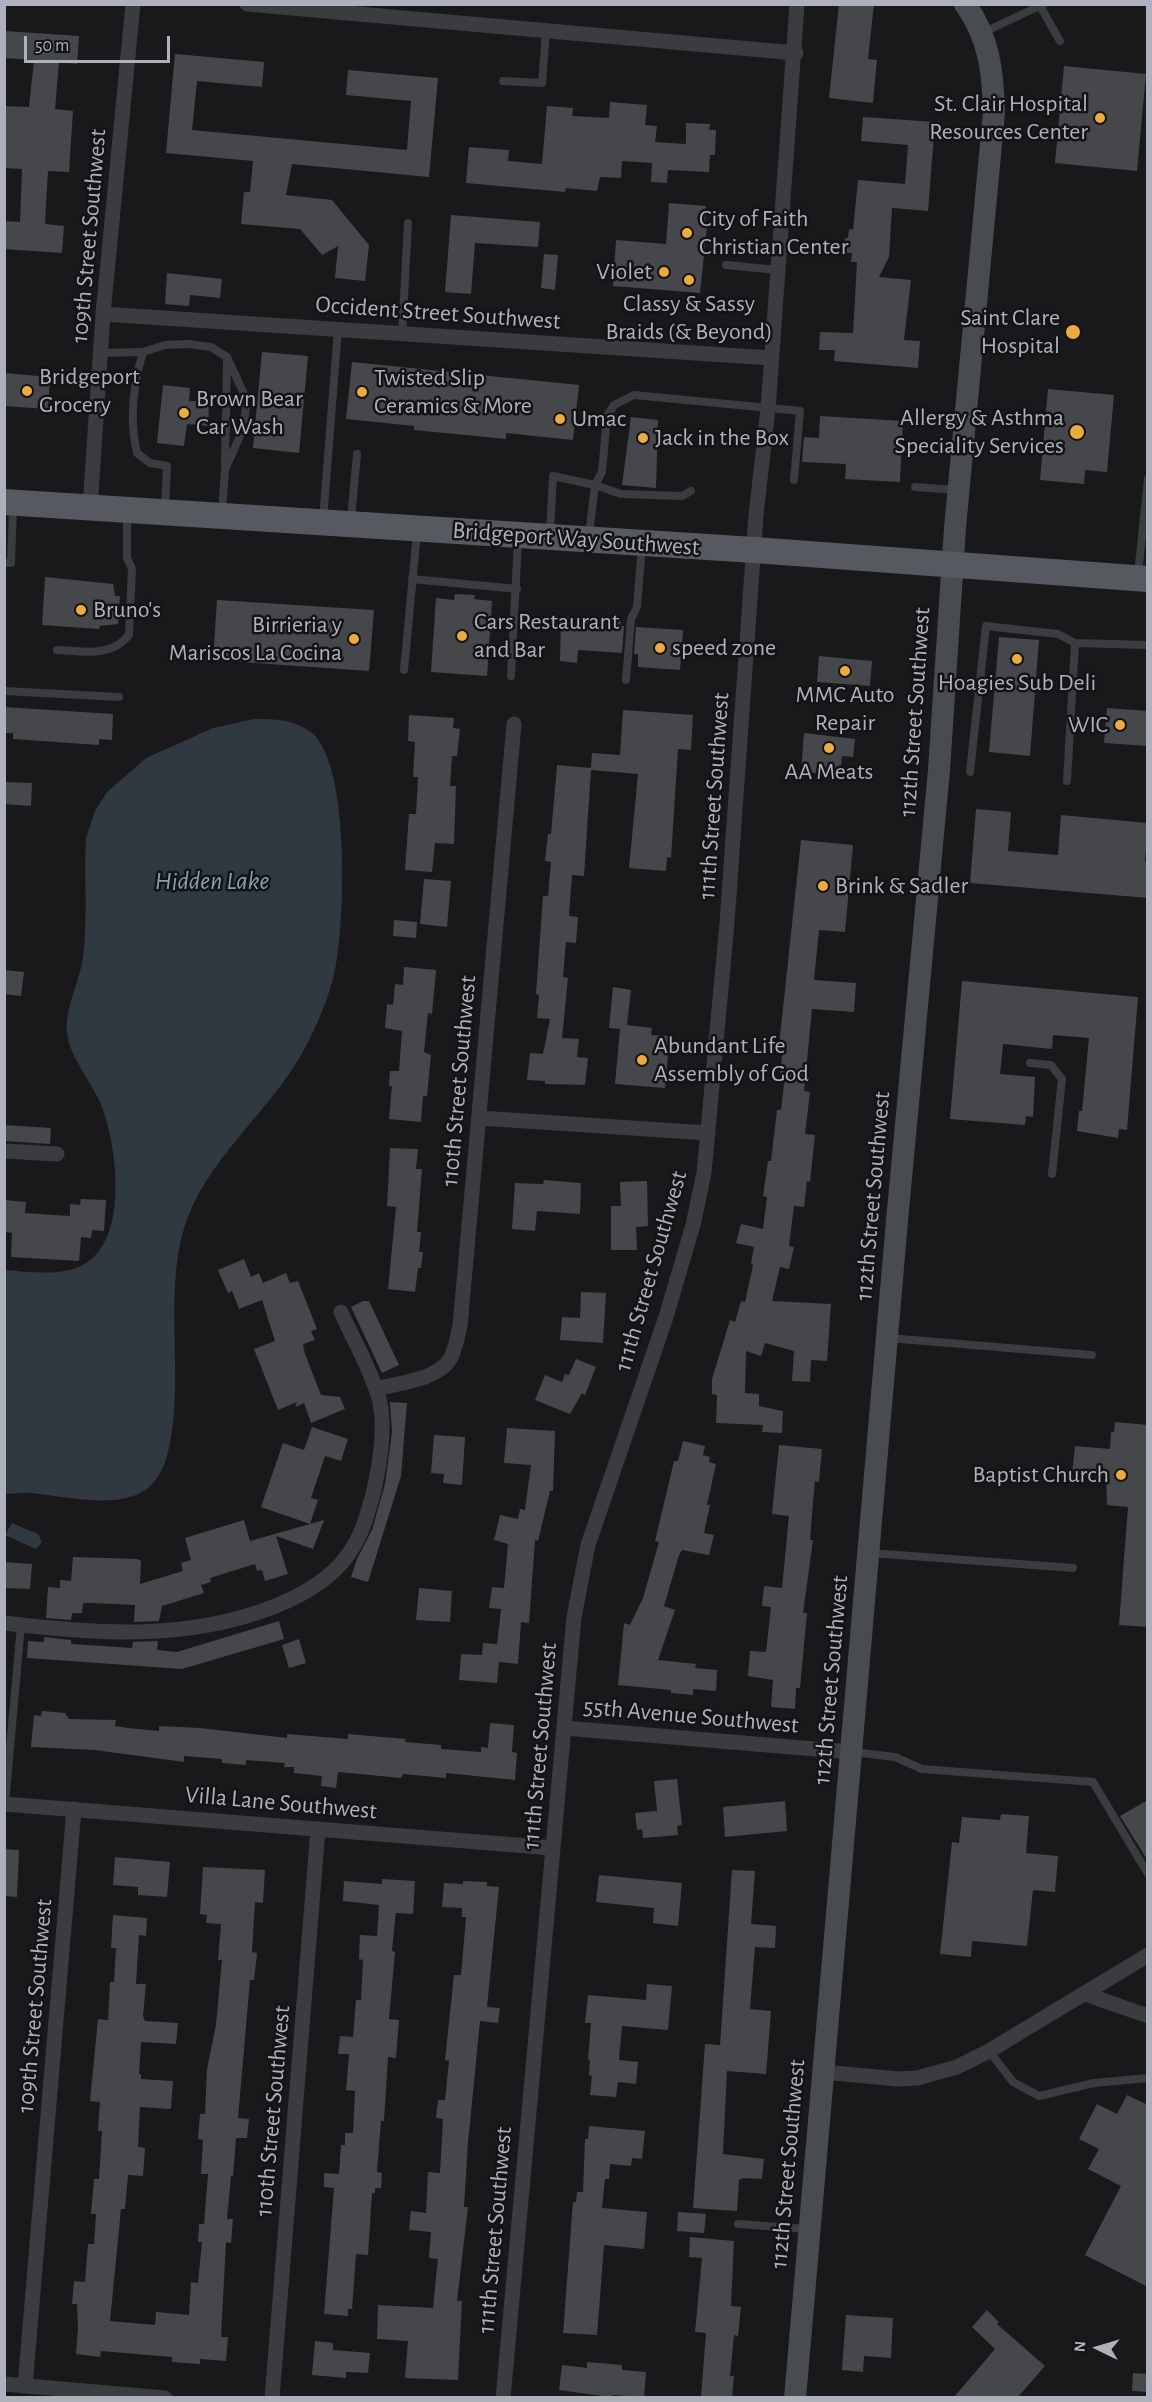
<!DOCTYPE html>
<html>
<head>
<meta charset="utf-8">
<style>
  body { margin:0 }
  #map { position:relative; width:1152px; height:2402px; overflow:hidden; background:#19191b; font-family:"Alegreya Sans",sans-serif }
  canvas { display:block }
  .frame { position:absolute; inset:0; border:6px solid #acb1bb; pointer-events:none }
  .north { position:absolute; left:1068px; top:2318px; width:60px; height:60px; -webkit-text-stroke:4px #141416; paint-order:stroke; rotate:275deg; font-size:16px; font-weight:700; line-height:24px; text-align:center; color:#acb1bb }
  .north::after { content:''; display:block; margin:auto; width:21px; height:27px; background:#acb1bb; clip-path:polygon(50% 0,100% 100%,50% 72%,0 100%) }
  .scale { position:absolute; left:24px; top:36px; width:146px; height:27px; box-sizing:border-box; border:3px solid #acb1bb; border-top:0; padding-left:8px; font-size:18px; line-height:21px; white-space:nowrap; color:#acb1bb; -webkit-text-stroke:4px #141416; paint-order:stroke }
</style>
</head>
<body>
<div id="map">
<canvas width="1152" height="2402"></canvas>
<div class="frame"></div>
<div class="north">N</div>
<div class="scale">50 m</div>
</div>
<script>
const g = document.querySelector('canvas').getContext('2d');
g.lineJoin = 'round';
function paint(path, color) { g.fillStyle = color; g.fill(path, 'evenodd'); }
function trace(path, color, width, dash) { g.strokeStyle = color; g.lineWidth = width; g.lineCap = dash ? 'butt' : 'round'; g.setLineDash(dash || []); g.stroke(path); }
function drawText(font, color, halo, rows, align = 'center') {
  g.font = font + ' "Alegreya Sans",sans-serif'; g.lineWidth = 5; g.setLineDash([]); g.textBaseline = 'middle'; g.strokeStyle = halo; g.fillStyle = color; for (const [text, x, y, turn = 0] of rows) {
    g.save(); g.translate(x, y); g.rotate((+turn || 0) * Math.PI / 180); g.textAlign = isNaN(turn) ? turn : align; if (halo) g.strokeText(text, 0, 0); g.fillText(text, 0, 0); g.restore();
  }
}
const water = new Path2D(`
  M254,719C274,719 295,719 312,733C349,765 345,911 337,958C333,987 322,1014 309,1040C278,1105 214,1150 188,1217C163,1280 182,1362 172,1431C169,1449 166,1469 153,1483C127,1513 65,1496 30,1493C22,1492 13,1494 5,1494V1270C28,1272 60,1276 81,1266C131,1242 117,1143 100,1102C90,1080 69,1056 67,1032C65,1007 80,981 83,957C88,918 84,877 86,838L95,811L107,792L146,758L213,728Z
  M12,1523L38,1534L42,1542L36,1549L5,1535Z`);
const building = new Path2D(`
  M839,4H874L868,59L877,60L873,103L829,98Z
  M4,31L79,36L77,64L59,62L55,109L73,111L69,172L48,171L45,224L64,226L62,253L4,249V221L20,222L22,169L4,168V106L29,107L34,60L4,58Z
  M175,54L264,62L262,87L197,81L192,130L407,150L411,101L346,95L348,70L438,78L429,177L292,164L286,195L332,200L369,245L365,281L335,278L338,246L322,255L300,229L241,224L244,192H250L253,161L166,153Z
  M1064,66L1146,74L1137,171L1055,163Z
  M610,102L647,105L645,125L657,126L655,142L686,144V123L710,124L709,130H716L715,155H710L709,172L668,170L667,183L651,182L652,163L622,161L621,178L600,177L597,191L566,188L565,192L466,183L469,147L509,150L508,161L542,164L547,106L573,108L572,116L609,118Z
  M863,117L935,122L928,211L892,208L889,257L879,277L911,280L904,340L920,341L918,368L834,361L835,350H819L820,332L853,333L857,262H851L852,253H844L845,238H848L849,229L853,230L858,180L905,184L908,145L861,141Z
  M669,203L706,206L705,227H707L700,293L613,286L616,240L666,244Z
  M451,215L540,222L538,247L475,243L471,294L445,292Z
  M544,254L558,255L555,290L541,288Z
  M167,273L222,279L220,298L190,295L189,306L165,304Z
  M262,352L308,356L299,453L253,448Z
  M352,362L579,385L573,440L506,433V439L414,430V426L346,419Z
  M4,373L50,377L48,409L4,406Z
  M163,385L190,388L189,401L209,402L208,426L187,424L184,446L157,443Z
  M1048,389L1114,395L1107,472L1085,470L1084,484L1040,480Z
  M820,416L903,421L900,482L845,479L846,464L802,462L804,437L819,438Z
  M631,417L658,420L656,488L622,485Z
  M45,577L113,584L115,596H120L118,624L100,626L99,629L42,625Z
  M455,594L475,595L474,599L492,601L487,676L431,672L436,598L454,600Z
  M217,600L374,610L369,671L213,660Z
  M561,616L621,620L620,626H624L622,653L578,650L577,663L560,661Z
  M636,627L683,630L680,670L638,667V654H634Z
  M999,637L1039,640L1030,756L989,752Z
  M819,656L872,661L870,686L817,682Z
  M4,707L113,714L112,740L99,739V745L13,739V733H4Z
  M1107,708L1148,711V746L1104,743Z
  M623,710L693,715L691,750L678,749L671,858L667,857L666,871L629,868L638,774L591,770L584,876L572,875L569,916L578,917L576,943L566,942L563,977L568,978L562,1038L579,1039L577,1057L588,1058L585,1085L545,1084V1081L527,1080L530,1053L543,1054L550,1019L537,1018L539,995L536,994L543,896H548L551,862L545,861L548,834H551L557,765L591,768L592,753L620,755Z
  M409,715L454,718L453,728L460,729L457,756H452L450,786H456L454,844L435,843L432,872L405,870L409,814H416L418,777H413L415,742L408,741Z
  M804,733L855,739L853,757L842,756L840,775L801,772Z
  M4,782L32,783L31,806L4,804Z
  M976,809L1011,812L1008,851L1058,855L1061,815L1148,823L1145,862H1148V898L970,883Z
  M801,840L853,845L845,932L819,930L814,980L856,983L854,1012L812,1009L804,1091L810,1092L805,1134L815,1135L810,1182L807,1181L804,1207L794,1206L789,1246L794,1247L789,1269L780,1267L772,1301L831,1304L827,1361L811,1360L810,1382L792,1381L794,1351L765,1343L761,1356L746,1351L745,1393L759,1394V1406L783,1411L782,1433L762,1432L763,1425L716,1423L717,1395L712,1394V1379L730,1320L735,1322L741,1301L745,1302L753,1265L751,1264L754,1247L736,1243L741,1224L763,1229L767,1197L763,1196L768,1161H771L777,1110H781L785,1076L780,1075L782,1055H778Z
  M424,879L451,881L447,927L420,924Z
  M394,920L417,922L416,938L393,936Z
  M404,967L436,970L432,1014L428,1013L424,1052L431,1055L427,1096H423L421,1122L389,1119L392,1086H389L390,1071H399L402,1031L385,1028L387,1004L393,1005L395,984L403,985Z
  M4,970L24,972L21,996L4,994Z
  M962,981L1138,997L1127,1130L1119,1129L1118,1138L1077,1131L1079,1111H1082L1089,1038L1053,1035L1052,1049L1003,1044L1000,1074L1035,1077L1033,1117L1026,1116L1025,1125L950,1119Z
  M613,987L631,990L627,1025L652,1028L651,1035L670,1036L665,1088L615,1084L620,1029L609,1028Z
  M4,1125L51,1128L50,1144L4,1141Z
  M390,1148L418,1149L416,1169H422L417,1232H421L419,1252H423L421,1268H418L415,1292L388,1289L396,1207L387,1206Z
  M544,1180L581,1183L580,1214L537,1211L535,1231L512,1229L515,1183L543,1184Z
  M647,1181L648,1226L636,1227L637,1250H611V1206H621L620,1182Z
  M81,1199L106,1200L104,1231L92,1230L91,1238L81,1237L79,1261L11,1257L12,1233L4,1232V1200L26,1202L25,1213L70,1216V1204L80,1205Z
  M244,1259L251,1277L259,1273L263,1283L286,1273L290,1283L298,1281L317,1329L311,1331L315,1340L303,1344L305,1354L321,1395L340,1397L345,1409L311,1423L304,1403L295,1407L297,1402L278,1410L254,1349L275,1341L262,1300L239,1309L232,1291L228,1293L218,1270Z
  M581,1292L606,1293L603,1343L560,1340L562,1317L580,1318Z
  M363,1301H369L399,1365L382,1373L351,1307Z
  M576,1359L596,1367L585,1395L582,1393L570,1414L535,1400L545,1375L562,1382L565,1374L569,1375Z
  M390,1402L407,1403L401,1476L368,1582L351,1577L357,1559L372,1530L385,1484L392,1432Z
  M1115,1422L1148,1425V1627L1119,1625L1128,1507L1107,1505L1106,1476L1072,1473L1075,1446L1110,1449L1111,1432H1114Z
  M312,1427L348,1439L341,1461L325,1456L311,1498L318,1500L310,1524L261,1507L283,1443L304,1450Z
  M507,1428L555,1431L553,1491H550L538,1541L535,1540L529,1623L521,1622L518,1664L499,1662L497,1683L459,1680L461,1654L482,1655L483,1643L497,1644L501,1609L489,1608L492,1587L504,1588L508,1544L494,1540L500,1515L518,1519L520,1509L525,1510L531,1465L504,1463Z
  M434,1435L465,1437L462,1485L443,1483L444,1474L431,1473Z
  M683,1441L705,1446L703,1455L710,1457L709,1462L716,1464L707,1505H710L704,1533L714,1535L709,1555L682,1550L679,1555L664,1606L675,1610L658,1660L696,1664L695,1668L717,1670L716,1691L693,1689V1695L671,1693V1690L618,1685L624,1623L630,1625L643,1598L659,1542L655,1541L674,1461H678Z
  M779,1445L822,1449L819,1482L815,1481L813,1502L810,1540H813L803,1613H807L800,1688H796L795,1709L771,1707L773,1680L748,1676L750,1651L766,1652L771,1607L762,1606L764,1586L782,1588L789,1516L772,1514Z
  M244,1520L250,1541L324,1520L313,1549L276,1536L288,1574L265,1581L262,1570L257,1571L255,1564L210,1578L211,1582L201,1585L204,1593L162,1606L159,1621L134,1622L135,1605L92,1603H83L82,1613H72L71,1620L46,1618L48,1587L60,1588V1580L71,1581L73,1557L137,1559L141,1561L140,1584L183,1571L181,1563L191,1560L185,1538Z
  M4,1562L32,1564L30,1589L4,1588Z
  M419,1588L452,1591L450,1622L416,1620Z
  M279,1621L284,1639L182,1669L27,1658L28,1641L44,1642V1637L71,1640V1644L132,1648L133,1642L158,1641L157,1650L177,1652Z
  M299,1639L306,1663L289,1668L282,1645Z
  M42,1711L65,1713L69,1719L116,1720L115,1726L128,1728L159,1731V1726L200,1728L287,1738V1734L348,1739V1734L406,1739L405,1742L441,1745V1749L481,1752V1747L488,1748L490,1723L514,1725L512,1752L517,1753L515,1780L446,1773V1778L403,1774L401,1778L338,1772L336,1788L321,1786L322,1776L294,1773V1767H284L285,1763L246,1760V1765L222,1763V1759L184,1756V1762L95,1750L31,1747L34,1715L41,1716Z
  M677,1779L682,1825L677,1826L678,1835L643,1838L642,1829L637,1830L635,1813L657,1811L654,1781Z
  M1148,1800V1861L1120,1816Z
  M785,1801L787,1831L725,1837L723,1807Z
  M1001,1814L1029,1816L1026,1853L1058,1856L1055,1892L1033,1890L1027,1946L972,1941L971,1957L940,1954L952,1842L959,1843L962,1817L1000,1820Z
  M4,1849L19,1850L17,1897L4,1896Z
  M115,1857L170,1862L167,1897L138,1895V1887L113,1885Z
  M203,1867L265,1870L263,1903L255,1902L252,1952L257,1953L254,1980H250L238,2118L249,2119L247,2138H236L233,2176H231L227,2219H233L231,2243L226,2242L221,2337H228L226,2361L200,2359V2364L172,2362V2357L101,2351L100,2357L76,2354L78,2329L77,2304H72L74,2281L85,2282L88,2244H94L96,2214H91L94,2179H99L102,2131H98L100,2102L90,2101L98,2019L108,2020L110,1982H114L116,1948H111L113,1915L147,1918L146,1936L139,1935L136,1984H146L143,2016L145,2021L178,2023L176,2044L141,2042L139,2074H141V2079L173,2081L171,2109L140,2107L138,2147L145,2148L143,2176L128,2175L125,2209H121L110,2321L155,2325L156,2312L189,2315L191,2282L198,2283L202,2242H198L199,2224H204L208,2174H201L203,2140L198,2139L200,2114H205L207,2069L216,2025L222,1960H218L221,1924L206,1923L207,1915L200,1914Z
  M732,1870L755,1871L751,1924L776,1926L775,1948L755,1947L750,2009L771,2011L766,2074L727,2071L723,2154L764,2159L762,2179L743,2178L739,2180L737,2211L693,2208L705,2044L720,2045Z
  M599,1875L682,1883L678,1926L653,1923L654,1908L596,1902Z
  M382,1879L415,1881L413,1914L396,1913L395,1919L392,1951L395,1952L389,2019L399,2020L396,2058L388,2057L384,2121H381L377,2172L382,2173L381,2188H375V2193H372L368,2255L356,2254L352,2309H348V2316L324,2314L334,2188L324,2187V2173L339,2174L341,2145H345V2133H353L355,2091L346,2090L349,2054H338L340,2036L353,2037L356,2000H361L363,1960L359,1959L360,1935L377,1936L379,1905L343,1901L344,1881L382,1884Z
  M463,1881L487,1882V1886L499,1887L487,2007L500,2008L498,2023L480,2021L468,2143L464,2207H468L457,2301H462L458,2380L405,2378L408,2341L377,2339L378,2305L433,2308L438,2259L429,2258L431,2232L409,2230L411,2211L426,2213L428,2172L440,2173L443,2119L436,2118L438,2100H445L449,2061L445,2060L454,1975H461L466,1917H462V1908L442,1907L444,1883L463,1884Z
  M647,1984L672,1986L668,2030L622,2026L619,2060L638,2062L636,2084L618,2082L616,2097L590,2095L592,2076L589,2075L590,2060L588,2059L591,2023H585L588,1995L646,2000Z
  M1127,2095L1148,2105V2287L1085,2255L1121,2186L1088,2169L1099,2149L1079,2139L1097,2104L1117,2114Z
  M589,2126L645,2131L642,2159L632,2158L631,2166L610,2164L609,2179H605L602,2208L647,2212L644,2249L604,2245L597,2335L563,2333L573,2202H576L577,2192H583L585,2139H588Z
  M678,2212L706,2214L704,2233L677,2231Z
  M690,2237L734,2241L731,2306L741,2307L738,2336L734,2335L730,2376H734L732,2397H701L706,2333L695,2332L702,2258L689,2257Z
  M987,2310L999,2322L997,2324L1045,2366L1018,2397H954L995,2349L972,2327Z
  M846,2315L893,2318L891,2358L864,2356L863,2372L842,2370Z
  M315,2341L333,2343V2350L370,2353L368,2373L346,2372V2378L312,2375Z
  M587,2362L622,2365V2370L646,2372L644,2397L614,2395L610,2397L559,2390L562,2365L587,2368Z
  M1133,2373L1148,2374V2392L1132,2391Z`);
const lane = new Path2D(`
  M1040,6L1060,41
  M984,32L1044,4
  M503,81L542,83L546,31
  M726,265L778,270
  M402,334L408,223
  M143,352C133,385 129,419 137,453L150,463L167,466L165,508
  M101,353L143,352L165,345L188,344L211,347L227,357L244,394L246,407L243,429L225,470L222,512
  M225,465L227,360
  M915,487L956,490
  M351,519L357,454
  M323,520L338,329
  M550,532L553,476L595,485L621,494L682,496L691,491
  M589,535L595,485L602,472L607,416L614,405L634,395L800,411L794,480
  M4,563H11L13,508
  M1138,574L1148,479
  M412,579L517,589
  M57,650C82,651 111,658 129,635L132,569L127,558V512
  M404,670L417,533
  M511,676L518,540
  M626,680L631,619L637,607L642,545
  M4,691L119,697
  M970,772L986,626L1058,634L1075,643L1148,645
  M1067,781L1075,643
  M1030,1063L1051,1065L1062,1079L1052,1174
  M889,1338L1092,1355
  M871,1553L1073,1568
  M852,1752L895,1757L922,1769L1093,1782L1148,1874
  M5,1804L21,1625
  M989,2051L1013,2082L1039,2096L1094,2083L1148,2078
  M738,2224L808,2229`);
const street = new Path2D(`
  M247,4L796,53
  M103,314L771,358
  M90,508L103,314L133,4
  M479,1118L708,1133
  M4,1151L57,1154
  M376,1389C397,1383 438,1380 450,1359C456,1349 457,1337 460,1326L514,724
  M4,1623C97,1634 185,1641 273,1607C301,1596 329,1581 347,1556C361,1538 367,1516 373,1494C380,1464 387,1424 378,1395C369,1366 353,1339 341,1312
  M564,1728L851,1752
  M4,1804L553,1848
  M1085,1994L1148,2016
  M824,2072L898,2079L917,2078L957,2067L989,2051L1148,1955
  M4,2384L165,2398
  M25,2386L74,1809
  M272,2398L318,1829
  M503,2398L574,1617L588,1545L666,1317L693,1225L704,1173L727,923L756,515L768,409L797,4`);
const secondary = new Path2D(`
  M795,2398L897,1221L939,770L955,528L994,112C993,72 989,37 965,4`);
const primary = new Path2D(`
  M4,502L754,550L1148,579`);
const markers = [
  [1100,118,6,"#edaa3f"],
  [687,233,6,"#edaa3f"],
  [664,272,6,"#edaa3f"],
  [689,280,6,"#edaa3f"],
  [1073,332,8,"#edaa3f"],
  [27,391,6,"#edaa3f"],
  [362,392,6,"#edaa3f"],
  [184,413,6,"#edaa3f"],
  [560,419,6,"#edaa3f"],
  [1077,432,8,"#edaa3f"],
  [643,438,6,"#edaa3f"],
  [81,610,6,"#edaa3f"],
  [462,636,6,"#edaa3f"],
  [354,639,6,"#edaa3f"],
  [660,648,6,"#edaa3f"],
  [1017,659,6,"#edaa3f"],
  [845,671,6,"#edaa3f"],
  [1120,725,6,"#edaa3f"],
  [829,748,6,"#edaa3f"],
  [823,886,6,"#edaa3f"],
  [642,1060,6,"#edaa3f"],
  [1121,1475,6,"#edaa3f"]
];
const poiNames = [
  ["St. Clair Hospital",1088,104,"right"],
  ["Resources Center",1088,132,"right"],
  ["City of Faith",699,219],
  ["Christian Center",699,247],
  ["Violet",652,272,"right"],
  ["Classy & Sassy",689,304,"center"],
  ["Braids (& Beyond)",689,332,"center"],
  ["Saint Clare",1060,318,"right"],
  ["Hospital",1060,346,"right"],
  ["Bridgeport",39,377],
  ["Grocery",39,405],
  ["Twisted Slip",374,378],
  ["Ceramics & More",374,406],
  ["Brown Bear",196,399],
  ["Car Wash",196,427],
  ["Allergy & Asthma",1064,418,"right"],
  ["Speciality Services",1064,446,"right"],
  ["Umac",572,419],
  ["Jack in the Box",655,438],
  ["Bruno's",93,610],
  ["Cars Restaurant",474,622],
  ["and Bar",474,650],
  ["Birrieria y",342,625,"right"],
  ["Mariscos La Cocina",342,653,"right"],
  ["speed zone",672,648],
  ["Hoagies Sub Deli",1017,683,"center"],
  ["MMC Auto",845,695,"center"],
  ["Repair",845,723,"center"],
  ["WIC",1108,725,"right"],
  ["AA Meats",829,772,"center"],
  ["Brink & Sadler",835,886],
  ["Abundant Life",654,1046],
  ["Assembly of God",654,1074],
  ["Baptist Church",1109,1475,"right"]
];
const streetNames = [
  ["109th Street Southwest",89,236,-85],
  ["Occident Street Southwest",438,313,4],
  ["Bridgeport Way Southwest",576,539,4],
  ["112th Street Southwest",915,712,-86],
  ["111th Street Southwest",714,796,-86],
  ["110th Street Southwest",459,1081,-85],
  ["112th Street Southwest",873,1196,-85],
  ["111th Street Southwest",651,1271,-74],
  ["112th Street Southwest",831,1680,-85],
  ["55th Avenue Southwest",691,1716,5],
  ["111th Street Southwest",540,1746,-85],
  ["Villa Lane Southwest",281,1803,5],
  ["109th Street Southwest",35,2006,-85],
  ["110th Street Southwest",273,2111,-85],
  ["112th Street Southwest",788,2164,-85],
  ["111th Street Southwest",495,2230,-85]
];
const waterNames = [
  ["Hidden Lake",212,881]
];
paint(water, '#2f393f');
paint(building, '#46474b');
trace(lane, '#3a3c40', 8);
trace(street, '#3a3c40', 15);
trace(secondary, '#484b50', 22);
trace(primary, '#56595f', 26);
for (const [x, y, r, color] of markers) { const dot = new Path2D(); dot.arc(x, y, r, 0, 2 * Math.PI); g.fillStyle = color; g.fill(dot); trace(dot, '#141416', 2); }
drawText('24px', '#acb1bb', '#141416', poiNames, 'left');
drawText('24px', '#acb1bb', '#141416', streetNames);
drawText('italic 26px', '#85a0b4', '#141416', waterNames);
</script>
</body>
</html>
